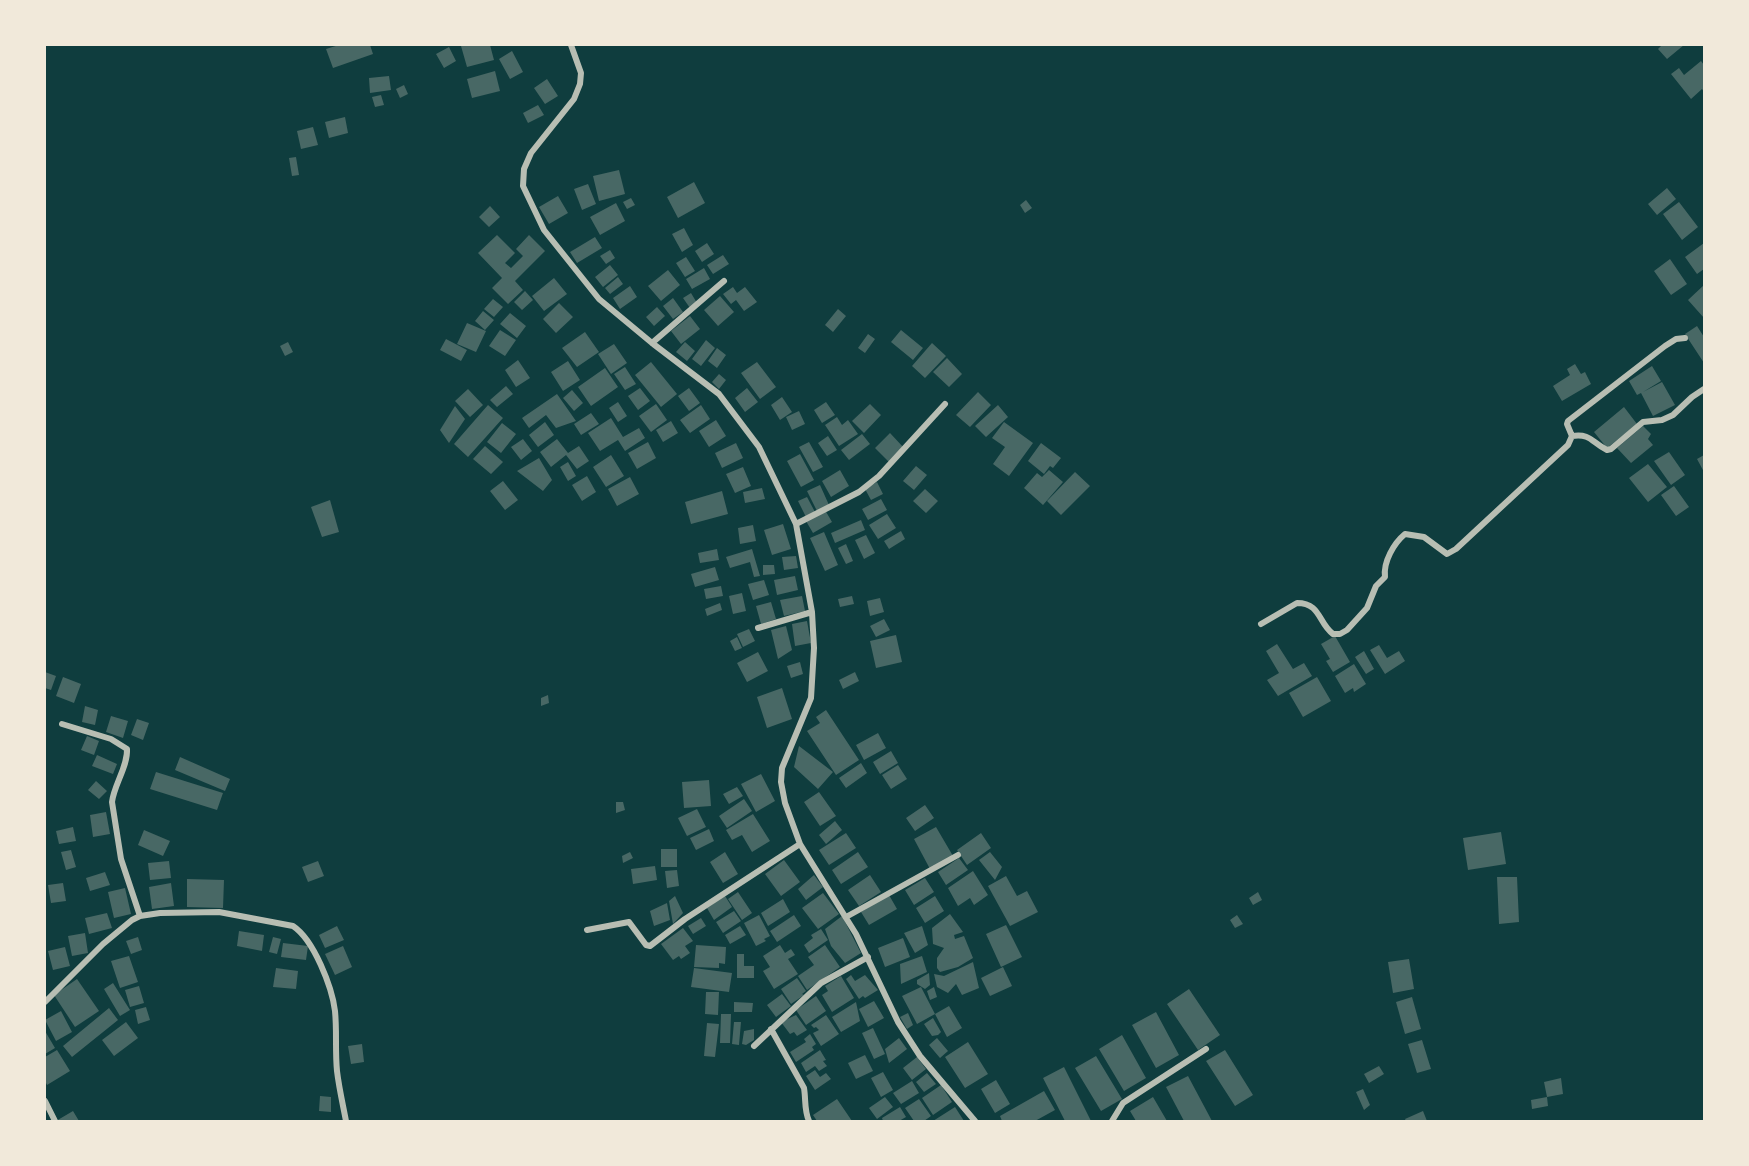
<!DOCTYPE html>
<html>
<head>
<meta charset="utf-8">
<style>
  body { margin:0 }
  #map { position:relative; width:1749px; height:1166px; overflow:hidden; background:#0f3d3e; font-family:"Exo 2",sans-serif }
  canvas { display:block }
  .frame { position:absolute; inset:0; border:46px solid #f1e9da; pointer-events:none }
</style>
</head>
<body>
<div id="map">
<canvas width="1749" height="1166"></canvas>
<div class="frame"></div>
</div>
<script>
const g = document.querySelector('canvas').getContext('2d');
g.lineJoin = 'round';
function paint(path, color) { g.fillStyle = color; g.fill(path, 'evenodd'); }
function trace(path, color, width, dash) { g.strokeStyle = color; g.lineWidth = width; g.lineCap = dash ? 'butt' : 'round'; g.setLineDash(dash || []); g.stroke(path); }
const building = new Path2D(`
  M339,45H370L373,54L333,68L326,49Z
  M466,45H490L494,60L467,67L461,46Z
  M1662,45H1684L1667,59L1658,49Z
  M449,47L456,61L444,68L436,54Z
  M512,51L523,72L510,79L499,59Z
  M1701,61L1704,65V92L1702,89L1691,99L1671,74L1679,68L1684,75Z
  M495,71L500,91L472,98L467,79Z
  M389,76L391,90L370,93L369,78Z
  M547,79L558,96L545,104L534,88Z
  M404,85L408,94L400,98L396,89Z
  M381,95L384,105L375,107L372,97Z
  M538,105L544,115L528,123L523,113Z
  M345,117L348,133L329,138L325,122Z
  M313,127L318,145L301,149L297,131Z
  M296,157L299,175L292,176L289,158Z
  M619,170L625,194L599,201L593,176Z
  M694,182L705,203L678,218L667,197Z
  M588,184L596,204L582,210L574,189Z
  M1667,188L1676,199L1657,215L1648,204Z
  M558,196L568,213L549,224L539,207Z
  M631,198L635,205L627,209L623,202Z
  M1026,200L1032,208L1025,213L1020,205Z
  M1679,202L1698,227L1682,240L1663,214Z
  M616,203L625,221L600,235L590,217Z
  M490,206L500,217L489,227L479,217Z
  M684,228L693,245L682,252L672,234Z
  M497,235L515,253L505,263L511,268L523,256L516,249L529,235L545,251L515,281L523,290L508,304L492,288L502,278L478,253Z
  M595,237L602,248L577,263L570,252Z
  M707,243L714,254L702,262L695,251Z
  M1704,243V269L1697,274L1685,257Z
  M610,250L615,258L606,264L600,256Z
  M723,255L729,264L713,274L707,265Z
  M686,257L695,271L685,277L676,263Z
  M1670,259L1687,284L1671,295L1654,271Z
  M610,265L618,275L603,287L595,277Z
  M704,268L710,279L692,289L686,279Z
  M668,270L680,285L661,301L648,286Z
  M618,277L623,284L610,294L605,288Z
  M554,278L567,294L544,311L532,296Z
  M1704,285V318L1688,300Z
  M630,286L637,297L620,309L613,298Z
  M733,287L737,293L745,287L757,302L744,311L736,300L731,304L723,294Z
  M525,291L533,300L522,310L514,302Z
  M691,293L697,303L690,308L683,298Z
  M720,296L734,312L718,326L704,310Z
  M673,298L683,312L673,319L663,306Z
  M493,299L503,307L494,317L484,309Z
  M559,303L573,317L556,333L543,319Z
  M657,307L665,316L654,326L646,317Z
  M838,309L846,316L833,332L825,325Z
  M483,311L494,320L485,330L475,321Z
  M510,313L526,326L517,338L500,324Z
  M690,316L700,329L681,344L671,331Z
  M467,323L486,331L476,352L457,344Z
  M1697,326L1704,337V363L1685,334Z
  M500,330L516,340L505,356L489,346Z
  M901,330L923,348L913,360L891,342Z
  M585,332L599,352L577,367L562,348Z
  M868,334L875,339L865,353L858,348Z
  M446,339L467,350L461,361L440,350Z
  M706,340L715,348L701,366L692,359Z
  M288,342L293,352L285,356L280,346Z
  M685,342L695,351L687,361L676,352Z
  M932,343L946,356L925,378L912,366Z
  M614,344L627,363L611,374L598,354Z
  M717,348L726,355L717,368L708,361Z
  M947,358L962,374L949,387L933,372Z
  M518,360L530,378L516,387L505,370Z
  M568,361L580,380L563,391L551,372Z
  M651,362L677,394L661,407L635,375Z
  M757,362L776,387L760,399L741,373Z
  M1575,364L1581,374L1585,372L1591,384L1562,401L1553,386L1570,375L1567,369Z
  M1652,366L1661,381L1643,392L1662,382L1675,405L1653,416L1641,393L1637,395L1629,381Z
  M625,367L636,384L625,390L614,374Z
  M605,368L618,387L591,406L578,387Z
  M719,374L726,380L719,389L712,382Z
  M506,386L513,394L497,407L490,400Z
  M640,388L650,401L638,410L628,396Z
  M689,388L700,403L689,411L678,396Z
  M747,388L758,402L745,412L735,398Z
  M468,389L483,405L470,417L455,401Z
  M572,390L583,403L574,411L563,398Z
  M978,392L991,405L970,427L956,415Z
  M557,394L576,421L556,428L546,415L529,428L522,418Z
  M782,397L792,412L780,420L771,405Z
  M618,402L627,416L618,422L609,408Z
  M826,402L835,415L822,423L814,410Z
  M656,404L667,420L651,432L639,416Z
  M870,404L881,415L864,433L852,421Z
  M488,405L503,418L468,457L454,444Z
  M701,405L710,419L690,433L680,420Z
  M998,405L1008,417L986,437L975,426Z
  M455,406L465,419L449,443L440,430Z
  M1624,407L1637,424L1607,448L1594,432Z
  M799,411L805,424L792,430L786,417Z
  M591,413L599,424L581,435L574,424Z
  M837,417L842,425L848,420L858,434L839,446L825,425Z
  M611,418L623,437L639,428L645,438L625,451L618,440L600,451L588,433Z
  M716,420L726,436L709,447L699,431Z
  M671,421L678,433L663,442L656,430Z
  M545,422L554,435L538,447L529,435Z
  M1004,422L1033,443L1009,476L993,464L1005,447L992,438Z
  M502,423L516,434L501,453L487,442Z
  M1643,426L1651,434L1648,439L1653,445L1631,463L1617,448Z
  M890,433L904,448L889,462L875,448Z
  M862,434L870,444L849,460L841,450Z
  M828,436L837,450L827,456L818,443Z
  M523,439L532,451L521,460L511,447Z
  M557,439L568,453L579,446L589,461L577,469L566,455L551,467L540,452Z
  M648,442L656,458L637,469L628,453Z
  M809,442L823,467L813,472L799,447Z
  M736,443L743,458L722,468L715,453Z
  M1041,443L1061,458L1053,468L1050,466L1044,474L1028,461Z
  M485,446L503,462L491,474L473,459Z
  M1669,452L1685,475L1671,485L1654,461Z
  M800,454L814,480L801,487L787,461Z
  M611,455L624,476L606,487L593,467Z
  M1704,455V472L1697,459Z
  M539,458L552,480L543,491L517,471Z
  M568,462L576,476L568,481L560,467Z
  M1648,464L1667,487L1648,502L1629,478Z
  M916,466L927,475L914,490L903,481Z
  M743,467L751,486L735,493L726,474Z
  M840,470L849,486L831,497L822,481Z
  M1049,470L1063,482L1043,505L1024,488L1037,473L1042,477Z
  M1075,472L1090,486L1061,515L1047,501Z
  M587,476L596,492L582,501L572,485Z
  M630,477L639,494L617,506L608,489Z
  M503,481L518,500L505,510L490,491Z
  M877,482L883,494L871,500L865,489Z
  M820,485L829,505L817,511L807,491Z
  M1674,486L1689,507L1676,516L1661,495Z
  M762,488L765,499L745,503L743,492Z
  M925,489L938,501L926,513L913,501Z
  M722,491L728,514L691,524L685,502Z
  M807,497L815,512L806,517L798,501Z
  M881,499L887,510L868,520L862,509Z
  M330,500L339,532L322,537L311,507Z
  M825,510L832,522L813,533L806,521Z
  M887,514L896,528L878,539L869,525Z
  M861,520L865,530L835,543L831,533Z
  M783,524L791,549L772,555L764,530Z
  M753,525L756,541L740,544L738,528Z
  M901,531L905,539L889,549L884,541Z
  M824,532L838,565L825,571L810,538Z
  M866,535L875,553L864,559L855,540Z
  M846,544L853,561L846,564L838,548Z
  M717,549L719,560L700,563L698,553Z
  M752,549L760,576L754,577L750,562L730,568L726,557Z
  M796,556L798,568L784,570L782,557Z
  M763,565H774L775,574L763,575Z
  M715,567L719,580L695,587L691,574Z
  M795,576L798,590L777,595L774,580Z
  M764,580L769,595L753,600L748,584Z
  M721,586L723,596L706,599L704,589Z
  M742,593L746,611L733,614L729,596Z
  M802,596L805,611L784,616L780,600Z
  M852,596L854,604L840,607L838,599Z
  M880,598L884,612L870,616L867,601Z
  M771,602L776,619L761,624L756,606Z
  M720,603L722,610L707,616L705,609Z
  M884,619L890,630L876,637L870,626Z
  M807,621L811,643L795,646L792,624Z
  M786,626L792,650L778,659L771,630Z
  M749,629L755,641L743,647L737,634Z
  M896,635L902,662L876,668L870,641Z
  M1335,636L1350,662L1333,672L1326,661L1330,659L1321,644Z
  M737,637L742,648L735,651L730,641Z
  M1277,644L1293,669L1304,663L1312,676L1278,696L1267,680L1279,673L1266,651Z
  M1379,645L1387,658L1399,651L1405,661L1385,674L1370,650Z
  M1364,651L1374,669L1366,674L1355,657Z
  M758,652L768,671L747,682L737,663Z
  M800,662L803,674L791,678L787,666Z
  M1354,664L1366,684L1354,692L1353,688L1345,693L1335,676Z
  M45,672L56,676L51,690L45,688Z
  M855,672L859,681L843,689L839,680Z
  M63,677L81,684L74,703L56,696Z
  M1317,677L1331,701L1303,717L1289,693Z
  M782,688L792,719L767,728L757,697Z
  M548,695L549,703L541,706V698Z
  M85,706L98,710L95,725L82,722Z
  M826,710L859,760L836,775L807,731L820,723L816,717Z
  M111,716L128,721L123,738L106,732Z
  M137,719L149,723L143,740L131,735Z
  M878,733L886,748L864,760L856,745Z
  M87,736L99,741L94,755L81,750Z
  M799,746L833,772L818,789L794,767Z
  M891,751L898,763L880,774L873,762Z
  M97,755L117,764L113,774L92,766Z
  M180,757L230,779L225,791L175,770Z
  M861,763L867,773L846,788L839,778Z
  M898,765L907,779L891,789L882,775Z
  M156,772L223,793L217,810L150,789Z
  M761,774L775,801L756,812L741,784Z
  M709,780L711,806L684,808L682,782Z
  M96,781L107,791L99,799L88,790Z
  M737,787L743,796L729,804L723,794Z
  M819,792L836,816L820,826L804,802Z
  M744,799L752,811L727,828L719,816Z
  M616,802H623L625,810L616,813Z
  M925,805L934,818L915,831L906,818Z
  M697,809L706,827L687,836L678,818Z
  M106,812L110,834L93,837L90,815Z
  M753,814L770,841L752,852L742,835L732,840L726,830Z
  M835,821L842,830L826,844L819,835Z
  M73,827L76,841L59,844L56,831Z
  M936,827L953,856L930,869L914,839Z
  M709,829L714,841L696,850L690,838Z
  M144,830L170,841L163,856L138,845Z
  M1501,832L1506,864L1468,870L1463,838Z
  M846,833L856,848L829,865L819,850Z
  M981,833L991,848L967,865L957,850Z
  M661,849H677V867H661Z
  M71,850L76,867L66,870L61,852Z
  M630,852L633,858L623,863L622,856Z
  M725,852L738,874L723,883L710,862Z
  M858,852L868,867L841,884L832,870Z
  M990,852L1002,867L995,880L979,860Z
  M959,858L968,870L946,885L938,872Z
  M784,860L800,882L781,896L765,874Z
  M169,861L171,878L150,880L148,863Z
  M318,861L324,876L308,882L302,867Z
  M655,866L657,880L633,884L631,869Z
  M677,870L679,886L667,888L665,871Z
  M973,871L988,895L974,905L970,898L958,906L948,888Z
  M105,872L110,885L90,891L86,878Z
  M814,875L823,887L806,900L798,889Z
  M870,875L881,892L859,906L848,890Z
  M1006,876L1017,896L1027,891L1038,912L1010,926L988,886Z
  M1497,877H1517L1519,922L1499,924Z
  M925,878L934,892L914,905L905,890Z
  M187,879L224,880L223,908L187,907Z
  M63,883L66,901L51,903L48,885Z
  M171,883L174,906L152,909L149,887Z
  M125,888L131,914L114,918L108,892Z
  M738,892L752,913L742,920L728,899Z
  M1258,892L1262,900L1253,905L1249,898Z
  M823,893L839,914L818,929L802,908Z
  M889,895L897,909L869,925L861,912Z
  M675,896L683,913L673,924L669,901Z
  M725,896L732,907L714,920L707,908Z
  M935,896L944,911L925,923L916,908Z
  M783,899L790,912L768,926L761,913Z
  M667,903L670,920L654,926L650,911Z
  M734,911L741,921L723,933L716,922Z
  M107,913L112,928L89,934L85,918Z
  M950,914L963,932L954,935L955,939L964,936L973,958L958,967L940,972L937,968V958L944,948L933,944L932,928Z
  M759,915L770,936L764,939L766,941L756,946L744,923Z
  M794,915L801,926L777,942L770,931Z
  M1237,915L1243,924L1235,928L1230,920Z
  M842,916L861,953L845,963L831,946L825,929Z
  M701,918L706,926L693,934L688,926Z
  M1006,925L1022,957L1001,967L986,934Z
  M337,926L344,940L325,948L319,935Z
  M740,926L746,935L730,944L725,935Z
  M922,926L928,945L915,953L904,933Z
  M683,928L693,941L685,946L690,953L681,959L679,956L673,960L661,944Z
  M821,929L828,940L809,953L804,945L813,938L811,935Z
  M239,931L264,935L262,951L237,946Z
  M85,933L88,953L72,956L68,936Z
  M138,937L142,950L131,954L126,941Z
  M273,937L281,939L277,954L269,952Z
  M903,938L910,957L885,967L878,948Z
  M283,943L308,946L306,960L281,957Z
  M696,945L726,947L725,964L719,963V968L694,967Z
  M780,945L785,953L791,949L795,955L788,959L798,974L774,989L763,971L770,967L763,956Z
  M825,945L840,967L807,990L798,976L814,965L808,957Z
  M343,946L352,967L335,975L325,954Z
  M65,947L70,966L53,970L48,951Z
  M737,954H744V966H754V978H737Z
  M129,956L138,982L120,988L111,961Z
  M922,956L927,972L901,984L900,964Z
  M1409,959L1414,989L1393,993L1388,962Z
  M973,962L979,988L962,995L956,984L948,993L937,987L934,974L944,976Z
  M1003,967L1012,986L990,996L981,978Z
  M276,968L298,971L296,989L273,987Z
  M694,968L732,973L729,992L691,987Z
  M929,973L930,985L925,989L917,984V980Z
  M851,975L855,981L865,975L878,990L865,998L863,996L859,999L846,979Z
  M841,976L854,998L832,1012L822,995L828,991L825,986Z
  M797,978L806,991L802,994L804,995L791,1004L781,989Z
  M77,979L99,1011L75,1027L54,995Z
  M113,983L130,1010L120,1016L104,989Z
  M139,986L144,1003L130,1007L125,990Z
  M921,987L935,1014L917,1024L902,996Z
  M934,987L937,997L930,1000L927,991Z
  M1189,989L1220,1035L1198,1050L1167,1004Z
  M706,992H719L718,1015L705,1014Z
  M782,994L791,1006L776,1017L767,1005Z
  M816,996L826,1011L806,1025L796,1010Z
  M1412,997L1421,1029L1405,1034L1396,1002Z
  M874,1001L884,1018L868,1027L859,1009Z
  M734,1002L753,1003L752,1012H734Z
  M856,1002L860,1021L841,1032L832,1017Z
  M949,1006L962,1028L947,1037L935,1014Z
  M146,1007L150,1020L138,1024L135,1010Z
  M109,1008L118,1020L72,1057L63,1046Z
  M61,1011L72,1032L56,1041L45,1020Z
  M1156,1012L1179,1055L1156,1068L1132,1025Z
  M908,1013L913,1025L907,1029L900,1017Z
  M721,1014H731L730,1043H720Z
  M796,1015L807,1030L797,1036L794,1032L790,1034L781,1022Z
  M826,1015L839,1034L821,1046L813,1033L819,1030L816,1027L814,1028L811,1025Z
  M933,1018L941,1032L938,1035L932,1036L924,1024Z
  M126,1022L138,1038L114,1056L102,1040Z
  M734,1022H741L739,1045L732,1044Z
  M707,1023L719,1024L715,1057L704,1056Z
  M873,1028L885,1054L874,1059L862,1033Z
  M754,1029V1040L746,1045L742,1044L744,1031Z
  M45,1031L55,1048L45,1054Z
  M810,1034L816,1044L812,1047L814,1050L796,1062L790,1052L806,1042L804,1039Z
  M1122,1035L1146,1078L1124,1091L1099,1049Z
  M899,1038L907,1049L889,1063L885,1049Z
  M937,1038L948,1051L940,1058L929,1045Z
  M1422,1040L1431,1069L1417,1073L1408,1044Z
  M968,1042L988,1074L965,1088L945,1057Z
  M362,1044L364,1062L351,1064L348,1046Z
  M57,1050L70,1071L47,1085L45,1081V1057Z
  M820,1050L826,1060L823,1061L827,1066L819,1071L815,1066L806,1072L801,1063Z
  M1225,1050L1253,1095L1235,1106L1206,1061Z
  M865,1055L873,1071L856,1079L848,1063Z
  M1096,1056L1122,1099L1101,1111L1075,1068Z
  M917,1057L926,1069L912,1080L903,1068Z
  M1379,1066L1384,1074L1369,1083L1364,1074Z
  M1064,1067L1091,1121H1065L1043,1078Z
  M815,1070L820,1077L826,1073L831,1079L815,1090L806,1076Z
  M883,1072L893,1090L881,1097L871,1078Z
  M927,1073L936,1084L924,1092L916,1082Z
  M1188,1076L1212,1121H1184L1166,1087Z
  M1561,1078L1563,1094L1547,1097L1548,1106L1532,1109L1531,1100L1547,1097L1544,1082Z
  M996,1080L1010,1104L995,1113L981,1089Z
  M912,1081L919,1093L901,1104L893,1093Z
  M941,1085L952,1102L933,1115L922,1098Z
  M1363,1089L1370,1105L1364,1110L1356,1092Z
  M1044,1091L1055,1110L1035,1121H1002L1000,1116Z
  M320,1096L331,1097V1112L319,1111Z
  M885,1097L893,1107L877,1119L869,1108Z
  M1153,1097L1167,1121H1136L1130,1111Z
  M837,1099L852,1121H817L813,1115Z
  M919,1099L931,1116L924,1121H914L905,1108Z
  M900,1107L906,1117L899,1121H883L882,1118Z
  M955,1107L964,1121H933Z
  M73,1111L79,1121H56Z
  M1423,1111L1427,1121H1406L1405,1119Z`);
const minor = new Path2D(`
  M571,45L581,73L580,84L574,99L531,153L524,169L523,186L544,230L599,299L652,343L719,394L759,447L796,524L812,612L814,648L811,698L782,768L781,782L785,803L800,844L856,934L898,1022L920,1056L975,1121
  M652,343L724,281
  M1572,436C1591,433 1592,443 1607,450L1611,449L1643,422L1662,420L1673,415L1692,397L1704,389
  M796,524L859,492L879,476L945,404
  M1261,624L1297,603C1321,603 1318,623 1333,634H1340L1347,630L1367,608L1376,586L1385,577C1383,562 1394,543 1405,534L1424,537L1447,554L1456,549L1568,445L1572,436L1567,424L1568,421L1665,346L1676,339L1685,338
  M758,628L812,612
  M62,724L111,739L127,749C128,766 114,785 112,802L121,859L140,916
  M846,917L958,855
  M587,930L629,922L646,945L650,946L685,919L800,844
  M45,1002L103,944L132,920L140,916L160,913L219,912L293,926C314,940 332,987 335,1011C337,1031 335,1051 337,1071C339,1088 343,1105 346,1121
  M771,1029L804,1088C806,1100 804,1110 809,1121
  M754,1046L821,983L868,957
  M45,1101L55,1121
  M1112,1121L1123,1103L1206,1049`);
paint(building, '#486865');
trace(minor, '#b8beb3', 6);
</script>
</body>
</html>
